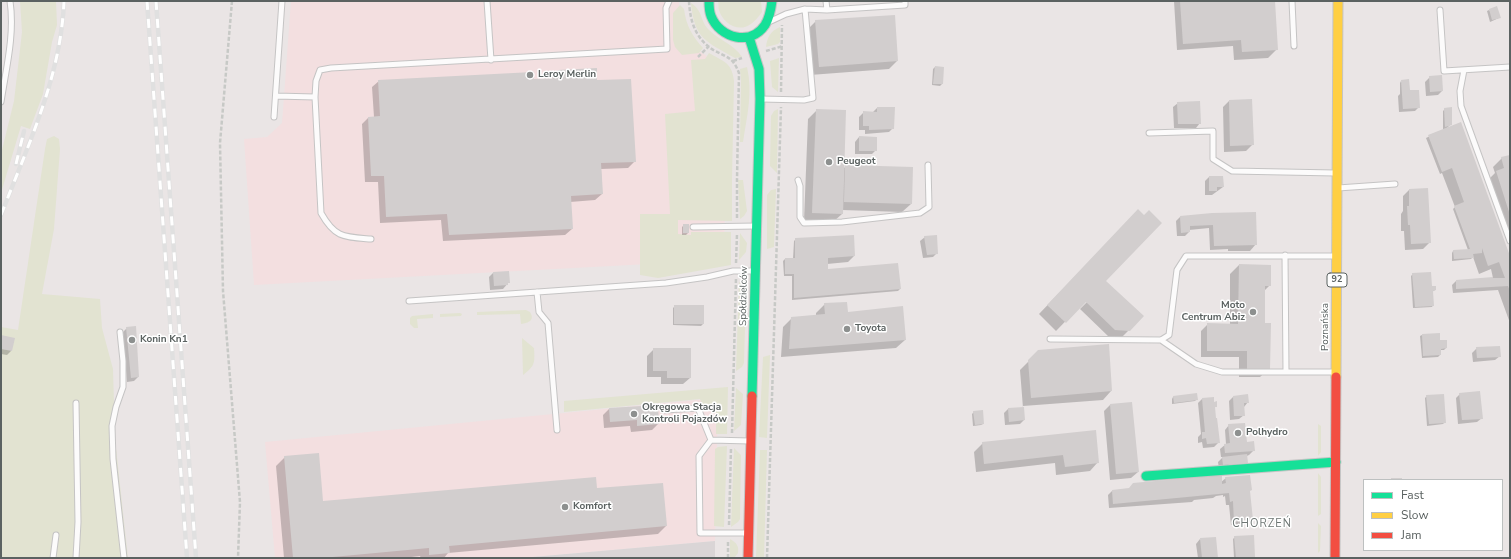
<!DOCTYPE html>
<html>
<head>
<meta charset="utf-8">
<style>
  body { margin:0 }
  #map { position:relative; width:1511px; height:559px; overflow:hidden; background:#eae5e5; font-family:"Nunito Sans",sans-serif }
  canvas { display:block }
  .frame { position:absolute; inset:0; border:2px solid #5b6261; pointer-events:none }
  .legend { position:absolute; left:1363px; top:479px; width:140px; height:72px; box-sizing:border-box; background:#fff; border:1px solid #bdc0c0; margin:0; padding:5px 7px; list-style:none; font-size:12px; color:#5b6261 }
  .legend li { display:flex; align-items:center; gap:8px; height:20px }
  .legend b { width:20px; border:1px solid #bdc0c0 }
</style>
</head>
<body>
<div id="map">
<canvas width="1511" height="559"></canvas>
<div class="frame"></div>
<ul class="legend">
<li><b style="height:5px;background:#16e098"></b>Fast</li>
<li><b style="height:5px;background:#ffcf43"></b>Slow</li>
<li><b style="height:5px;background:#f24e42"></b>Jam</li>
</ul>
</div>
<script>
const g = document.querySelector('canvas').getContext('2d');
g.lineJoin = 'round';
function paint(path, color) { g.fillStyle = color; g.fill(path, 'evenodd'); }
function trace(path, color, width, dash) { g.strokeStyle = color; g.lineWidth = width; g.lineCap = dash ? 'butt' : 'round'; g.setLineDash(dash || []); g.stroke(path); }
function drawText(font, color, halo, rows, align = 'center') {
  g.font = font + ' "Nunito Sans",sans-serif'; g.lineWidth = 3; g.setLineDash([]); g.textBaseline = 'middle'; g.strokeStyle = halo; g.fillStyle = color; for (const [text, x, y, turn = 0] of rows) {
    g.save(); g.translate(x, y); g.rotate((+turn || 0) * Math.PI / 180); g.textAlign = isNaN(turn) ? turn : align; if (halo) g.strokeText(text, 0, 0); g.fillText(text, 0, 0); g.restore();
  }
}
const commercial = new Path2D(`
  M291,1H679L680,20L688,44L727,69L724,260L254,285L244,139L267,137L282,123Z
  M718,398L715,541L521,558H275L265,442Z`);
const industrial = new Path2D(`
  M715,541V558H521Z`);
const green = new Path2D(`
  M20,1H56L57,25L52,42L43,94L30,129L21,126L1,193V154L14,101L22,32Z
  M718,1H761L762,12C759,16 755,21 751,24C739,33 723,24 719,10C718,8 719,4 718,1Z
  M691,3C703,11 700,20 708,29C718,40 734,44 742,57L735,58C707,42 694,39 691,3Z
  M680,5L684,9C686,25 692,36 703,48L699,53L682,55L675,47L673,40V13Z
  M780,27V42L778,44L766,47C767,38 770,31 780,27Z
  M709,53C724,62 732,62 734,81L732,179V221L678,220V234L691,235V232H731V265L658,278L640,275V214H670L665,114L695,111L691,60L705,59Z
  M779,58L778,92L772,87L770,61Z
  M747,67C753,92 747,116 743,142H740L741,80L740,69Z
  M778,109L777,173L770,166L771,116L774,111Z
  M54,136L59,139L60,149L54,229L42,294L100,299L102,328L113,369L115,439L128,558H1V327L18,330L45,149L47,139Z
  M738,180H743L747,211L744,216L740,219Z
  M776,189L774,247L767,249V195L771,190Z
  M740,233L747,243L746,252L739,260Z
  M739,282L743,285L746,290L744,363L742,367L736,371Z
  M526,310L530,312C535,320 529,323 521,324L520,314L477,315V312Z
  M460,313L462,314L461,316L440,317V314Z
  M433,314V318L417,319L418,328H414L410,324V318L412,316Z
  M522,338L534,348C535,363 535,366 523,375Z
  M770,355L767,438L759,437L763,357Z
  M728,387L727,434H716V408L704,409L700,399L564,412V401Z
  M736,388L743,394L741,425L734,431Z
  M1318,424L1321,426V452L1318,456Z
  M727,446L724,527L714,526L715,449L718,447Z
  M734,448L741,455L740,519L738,522L731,527Z
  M760,450H767L764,558H756Z
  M1318,473L1321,477V514L1318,516Z
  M1318,523L1321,526L1320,551L1318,553Z
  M730,539C737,543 739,546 738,553L735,557L730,558Z`);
const shadow = new Path2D(`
  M1174,1H1274L1277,49L1268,58L1234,60L1233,46L1177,50Z
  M1489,10L1499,18L1490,22L1487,11Z
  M816,21L897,61L889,69L810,75L807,30Z
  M935,67L942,84L940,86L932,85L933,69Z
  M559,71L596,81L635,161L628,168L601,169L602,194L595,200L570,202L572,229L565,235L443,241L441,220L380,223L378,182H365L362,124L368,118L374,117L372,87L379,81L553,79L552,77Z
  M1430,77L1442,91L1438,95L1426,96L1425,82Z
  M1401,81L1419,107L1415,111L1399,112L1398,96L1400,94V83Z
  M1229,101L1253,144L1246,151L1224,152L1223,107Z
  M1178,103L1200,123L1196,128H1174L1173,107Z
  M877,108L893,128L889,132L865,134V130H859V117L864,112H873Z
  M1445,109L1451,124L1446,129L1510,259V323L1498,290L1453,293L1452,285L1456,281L1493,278L1491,269L1479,274L1473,257L1471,259L1452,261V253L1453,251L1468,250L1453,209L1455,207L1442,173L1440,174L1426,138L1443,130V111Z
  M817,110L843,169L846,166L911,204L902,212L842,210V214L833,222L804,221L808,119Z
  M859,137L876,150L872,154H855V142Z
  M1510,156V244H1508L1488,180L1495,173L1493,167L1502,158Z
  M1209,177L1223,187L1212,195H1205V181Z
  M1409,190L1430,242L1423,249L1405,250L1404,231H1401V214L1403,211V196Z
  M1233,213L1256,244L1250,251H1228V249L1210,250L1209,228L1189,230V232L1185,236H1177L1176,221L1180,217Z
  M1130,219L1105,281L1143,316L1122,337L1108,336L1080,309L1090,299L1088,298L1056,331L1039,314Z
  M684,225L688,233L686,235H682V227Z
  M925,237L937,253L933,257L923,258L920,241Z
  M796,239L854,256L848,262L827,264L828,270L900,289L898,291L792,300V276H784L783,261L785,259H793L794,241Z
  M1239,265L1270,285L1264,291V324L1269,369L1260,377H1239V357H1201V331L1208,324L1230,325V274Z
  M508,272L509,282L503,289L490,290L489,277L493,273Z
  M1413,274L1435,290L1432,292L1433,305L1432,307L1413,308L1411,276Z
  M825,304L847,313L905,340L896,348L781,357L783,327L792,318L816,316V313Z
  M675,306L703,324L701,326L673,325V308Z
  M127,328L138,377L134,381L127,382L123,332Z
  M1422,335L1439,341L1446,348L1444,350H1440V355L1438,357L1422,358L1420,336Z
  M1,336L14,339L11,351L7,355L1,354Z
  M1108,345L1111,391L1103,400L1023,406L1024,420L1020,424L1005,425L1004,413L1008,409L1023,408L1020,370L1039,351Z
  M1477,348L1500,356L1495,360L1473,362L1472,353Z
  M654,349L690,378L683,384H661V377H647V356Z
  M1460,394L1482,418L1477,422L1458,424L1456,398Z
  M1427,396L1445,422L1443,424L1427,426L1425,398Z
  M1173,397L1197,399L1195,401L1172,404V399Z
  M1233,397L1248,402L1244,407V415L1239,419L1230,420L1229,401Z
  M1213,398L1214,403L1216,406L1214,409L1219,442L1214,447L1203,448L1202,442L1198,443V437L1201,434L1198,403L1202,399Z
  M1131,403L1138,472L1131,478L1110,480L1104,411L1110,405Z
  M609,409L658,424L652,430L631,432L630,426L604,428L603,415Z
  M974,412L983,424L981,425L973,426L972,414Z
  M1229,425L1254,450L1249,455L1219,469L1218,462L1223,457H1221L1220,449L1226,444L1225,430Z
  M1095,431L1098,462L1090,471L1056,475L1055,463L976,472L974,452L983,443Z
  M285,457L322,503L597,490L666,526L658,534L448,553L444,558H421L420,556L403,558H284L276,466Z
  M1226,478L1249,492L1252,520L1247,524L1231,525L1229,505H1226L1225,496L1223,497V495L1216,496L1213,498L1194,500L1192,502L1109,508L1108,495L1112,491L1221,482Z
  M1235,537L1254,557L1253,558H1234L1233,539Z
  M1200,539L1217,558H1198L1196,544Z`);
const building = new Path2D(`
  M1180,1H1275L1278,50L1242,52L1241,40L1183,44Z
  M1497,6L1501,18L1492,20L1489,9Z
  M895,15L898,61L819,67L815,20Z
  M935,66L944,67L943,84H933Z
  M597,68V80L631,79L636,162L601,163L603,194L571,196L573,229L449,235L447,214L386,217L384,176H371L368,117L380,116L378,80L533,72L534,79L559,78L558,70Z
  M1442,75L1443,91L1430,92L1429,76Z
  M1409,79L1410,90H1419L1420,108L1403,109L1401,80Z
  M1252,99L1254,145L1230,146L1229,100Z
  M1200,101L1201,124H1178L1177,102Z
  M877,107H895L894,129L869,130V126H863V111L877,112Z
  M1452,107V125L1445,127L1444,108Z
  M816,109L846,110L843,214L812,213Z
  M1461,122L1510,256V291L1508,286L1456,289V280L1493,277V278H1505L1499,262L1488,266L1482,248V253L1473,254L1474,258L1454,259L1453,250L1470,249L1454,206L1464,202L1452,168L1442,172L1428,135Z
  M859,136L877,137V151H859Z
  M1510,155V215L1496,171L1504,168L1501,157Z
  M845,165L913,167L912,204L844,202Z
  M1209,176H1223L1224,187H1217V191H1209Z
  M1428,188L1431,243L1411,244L1410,225H1408L1407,206H1409V189Z
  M1138,209L1144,215L1149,210L1162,223L1106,281L1144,316L1130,331L1115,330L1086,302L1066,323L1047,305Z
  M1256,212L1257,245L1214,246L1213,225L1190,226V232L1181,233L1180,216L1212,213Z
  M683,224H689V233H683Z
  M854,235L855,256L828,258V269L898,263L901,289L794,298V274H785V258H795V238Z
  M937,235L938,254L927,255L924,236Z
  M1239,264L1271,265V286H1265V323H1271L1270,369H1247V351H1207V323L1238,324Z
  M509,271L510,283H508V285L494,286L493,272Z
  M1431,272L1432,286H1436V290L1433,291L1434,306L1415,307L1412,273Z
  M847,302L848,312L903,306L906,340L789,349L791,317L825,314L824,303Z
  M674,305H704V324H674Z
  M136,326L139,377L131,378L126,327Z
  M1440,333V340H1447V348L1441,349V355L1423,356L1422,334Z
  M1,335L15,338L12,351L1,349Z
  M1109,344L1112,391L1031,398L1028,360L1038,350Z
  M1500,346L1501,357L1477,358L1476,347Z
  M653,348H691V378H667V371H653Z
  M1480,391L1483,419L1462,420L1459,393Z
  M1197,393L1198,400L1174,403L1173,396Z
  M1248,394L1249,403H1244L1245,416H1234L1233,396Z
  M1444,394L1446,423L1429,424L1426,395Z
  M1214,397V402L1217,401V407H1215L1216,418H1217L1220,443L1207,444L1206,438L1202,439V432H1205L1202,398Z
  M1132,402L1139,472L1116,474L1110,404Z
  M658,405L659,424L637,426V420L610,422L609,408Z
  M1024,407L1025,420L1009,422L1008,408Z
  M983,410L984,424L975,425L973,411Z
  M1245,423L1247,442L1254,441L1255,451L1225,453L1224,444L1230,443L1228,424Z
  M1096,430L1099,463L1065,467L1063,455L984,464L982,442Z
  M319,453L323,501L596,477L597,488L663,483L667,526L449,546L450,553L429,555V548L322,558H293L284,456Z
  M1247,454L1248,463L1223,465L1222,457Z
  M1222,475V484L1226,483L1225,477L1250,475L1252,490L1250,491L1253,520L1234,522L1233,501L1230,502L1229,493L1113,504L1112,490L1129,488L1133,483Z
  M1391,478H1402V480H1391Z
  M1254,535L1255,557L1236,558L1234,536Z
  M1216,537L1218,558H1202L1200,538Z`);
const path = new Path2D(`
  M232,1L220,143L223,291L240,502L238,558
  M689,1C690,22 696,40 715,51C729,58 733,58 739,73L737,180V219
  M766,51L783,46
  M698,57L709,46
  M733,61L742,58
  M781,92L782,25
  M736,263L737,234
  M732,433L736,278
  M729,525L731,448
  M728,558V540
  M767,558L781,107`);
const lane = new Path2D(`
  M487,1L491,60
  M826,1L827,10
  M1292,1L1294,46
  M1440,10L1444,71L1510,67
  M771,21L786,14L805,9L827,10L905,5V1
  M1464,70L1460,91L1461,106L1510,241
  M276,96L315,97L316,81L320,70L331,68L667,49L666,8L669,1
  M315,97L321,213C335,238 344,237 371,239
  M761,99L804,100L813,98L805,9
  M1,102C6,69 15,34 10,1
  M274,117L282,1
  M1149,133L1213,131V159L1232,171L1335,173
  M798,180L800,186V217L804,223L842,222L920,213L929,207L928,165
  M1338,188L1395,184
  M693,227L756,226
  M1285,255L1286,372
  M537,292L539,312L548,323L557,430
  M409,301L666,283L707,277L733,271H755
  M120,332L123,361V387L116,407L112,426L113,459L124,558
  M1050,339L1161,340L1169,335L1177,270L1186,256H1335
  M1161,340L1196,364L1222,372H1334
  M665,410L698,408L711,440
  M748,533H700L699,456L711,440L750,441
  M53,558L56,535
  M76,558L78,522L76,403`);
const fast = new Path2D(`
  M709,1C709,6 709,11 711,16C720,39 751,46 765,25C770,17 771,9 772,1
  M749,37L759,69L760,99L752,396
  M1146,476L1336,462`);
const slow = new Path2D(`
  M1336,377L1338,1`);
const jam = new Path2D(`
  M748,558L752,396
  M1335,558L1336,377`);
const rail = new Path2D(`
  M147,1L187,558
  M156,1L196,558
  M16,164L24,131
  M1,215C28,145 61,77 64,1`);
const markers = [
  [530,75,4,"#8d908f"],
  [829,162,4,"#8d908f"],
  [1253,312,4,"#8d908f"],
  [847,329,4,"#8d908f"],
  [132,340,4,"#8d908f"],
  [634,414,4,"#8d908f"],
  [1238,433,4,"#8d908f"],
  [565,507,4,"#8d908f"]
];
const shields = [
  [1337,280,20]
];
const shieldNames = [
  ["92",1337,280]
];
const poiNames = [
  ["Leroy Merlin",538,75],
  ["Peugeot",837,162],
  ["Moto",1245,306,"right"],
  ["Centrum Abiz",1245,318,"right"],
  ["Toyota",855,329],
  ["Konin Kn1",140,340],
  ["Okręgowa Stacja",642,408],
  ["Kontroli Pojazdów",642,420],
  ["Polhydro",1246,433],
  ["Komfort",573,507]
];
const streetNames = [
  ["Spółdzielców",744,296,-89],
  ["Poznańska",1326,327,-90]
];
const neighbourhoodNames = [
  ["CHORZEŃ",1262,524]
];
paint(commercial, '#f3dfe0');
paint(industrial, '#dad5d6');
paint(green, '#e2e3d1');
paint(shadow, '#0003');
paint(building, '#d2cece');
trace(lane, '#c5c4c4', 7);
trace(fast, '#c4c4c4', 11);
trace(slow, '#c4c4c4', 11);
trace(jam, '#c4c4c4', 11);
trace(path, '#c7c9c6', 2.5, [4, 2]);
trace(lane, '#fcfbfb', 5);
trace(fast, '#16e098', 9);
trace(slow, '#ffcf43', 9);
trace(jam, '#f24e42', 9);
trace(rail, '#e0e0e0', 4.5);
trace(rail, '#fff', 3, [9]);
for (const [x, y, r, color] of markers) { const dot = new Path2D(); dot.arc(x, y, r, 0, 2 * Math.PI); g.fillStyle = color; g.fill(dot); trace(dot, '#fff', 1.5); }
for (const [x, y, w] of shields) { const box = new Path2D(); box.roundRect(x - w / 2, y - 7, w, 14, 3); g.fillStyle = '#fff'; g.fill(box); trace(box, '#5b6261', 1); }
drawText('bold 9px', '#5b6261', null, shieldNames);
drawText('bold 10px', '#5b6261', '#fff', poiNames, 'left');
drawText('10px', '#5b6261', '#fff', streetNames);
g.letterSpacing = '1px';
drawText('11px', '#6c7472', '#fff', neighbourhoodNames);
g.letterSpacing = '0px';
</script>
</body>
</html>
